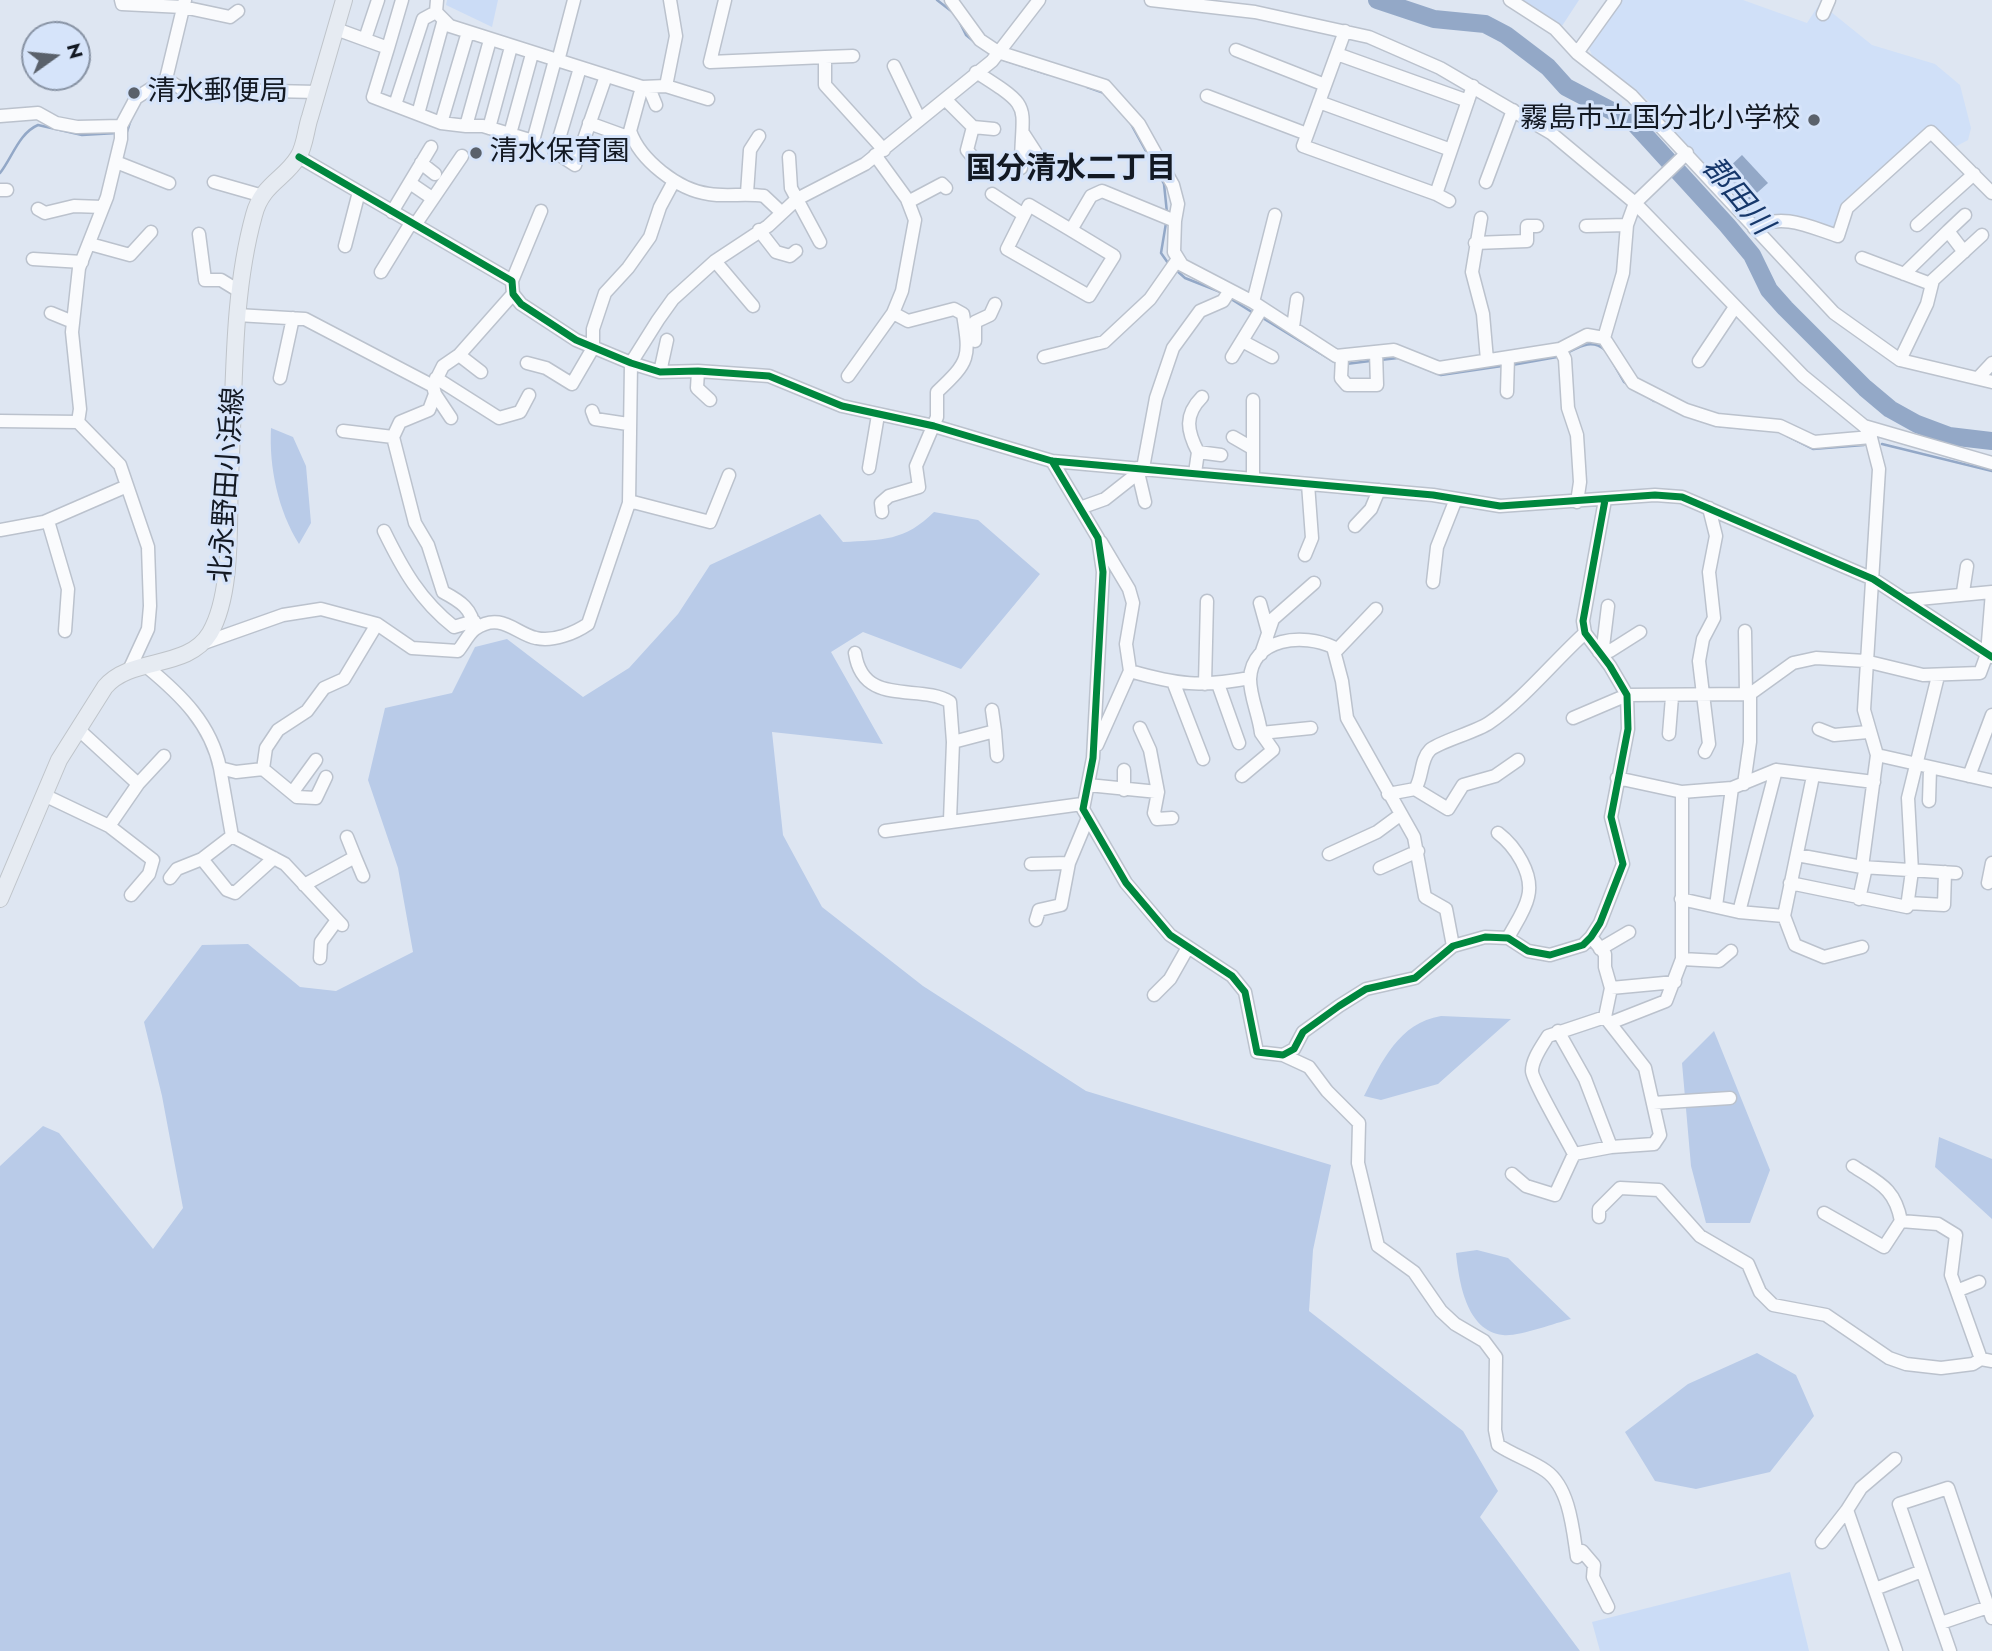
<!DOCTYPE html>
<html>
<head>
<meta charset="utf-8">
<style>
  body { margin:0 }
  #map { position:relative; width:1992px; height:1651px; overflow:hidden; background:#dee6f2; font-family:Jost,sans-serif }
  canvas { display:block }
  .north { position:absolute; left:21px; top:21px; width:70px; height:70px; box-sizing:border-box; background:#d6e4fa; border:2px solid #8893a4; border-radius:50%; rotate:75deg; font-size:19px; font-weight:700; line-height:28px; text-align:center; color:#131923 }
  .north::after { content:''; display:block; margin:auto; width:24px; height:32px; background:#5a616b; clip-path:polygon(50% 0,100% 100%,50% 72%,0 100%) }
</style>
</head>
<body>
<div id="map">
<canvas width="1992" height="1651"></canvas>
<div class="north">N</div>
</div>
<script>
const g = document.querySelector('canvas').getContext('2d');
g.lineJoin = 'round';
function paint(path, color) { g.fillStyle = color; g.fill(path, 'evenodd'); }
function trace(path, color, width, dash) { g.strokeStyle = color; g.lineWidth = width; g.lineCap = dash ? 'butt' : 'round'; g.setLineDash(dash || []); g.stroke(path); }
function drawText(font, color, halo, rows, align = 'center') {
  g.font = font + ' Jost,"Noto Sans JP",sans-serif'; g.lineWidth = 6; g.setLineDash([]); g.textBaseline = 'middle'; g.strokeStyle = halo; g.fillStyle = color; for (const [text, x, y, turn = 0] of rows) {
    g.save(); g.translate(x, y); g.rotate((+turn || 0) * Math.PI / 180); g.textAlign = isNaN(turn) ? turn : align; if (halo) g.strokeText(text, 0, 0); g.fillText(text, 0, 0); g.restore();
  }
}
const built = new Path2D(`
  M1622,0H1743L1807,23L1820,3L1872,45L1935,64L1960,85L1971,128L1968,140L1953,148L1931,130L1846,207L1837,233L1758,223L1651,112V103L1592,55L1589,48Z`);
const green = new Path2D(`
  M447,0H498L492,27L446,5Z
  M1521,0H1579L1562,26Z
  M1790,1572L1809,1651H1600L1592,1622Z`);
const forest = new Path2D(`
  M271,428L293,437L306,466L311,523L299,544C278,510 269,468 271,428Z
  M934,512L978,520L1040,574L961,669L863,632L831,652L883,744L772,732L783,835L822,907L923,986L1086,1091L1331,1165L1313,1250L1309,1311L1463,1431L1498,1491L1480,1517L1580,1651H0V1166L43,1126L59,1133L153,1249L183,1208L162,1096L144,1022L202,945L248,944L300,987L336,991L413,952L398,868L368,780L385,708L452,693L475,647L507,639L583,697L629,668L678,614L710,565L820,514L843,542C882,540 905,541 934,512Z
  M1441,1016L1511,1019L1438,1084L1381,1100L1364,1096C1382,1061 1399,1023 1441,1016Z
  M1714,1031L1770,1170L1750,1223H1706L1691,1166L1682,1063Z
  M1939,1137L1992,1159V1219L1935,1167Z
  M1477,1250L1508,1258L1571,1319C1555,1323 1518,1337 1503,1335C1466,1331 1459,1281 1456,1253Z
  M1757,1353L1796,1375L1814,1416L1770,1472L1696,1489L1655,1481L1625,1432L1688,1384Z`);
const water = new Path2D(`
  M1742,155L1768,183L1749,200L1724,172Z`);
const stream = new Path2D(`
  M937,0L955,14
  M960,23L966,35L983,49
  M1001,59L1047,74
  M1087,87L1104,93
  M1131,124L1164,184L1167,213
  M127,132L131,119
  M0,173C12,158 19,133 38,125L82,135L117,133
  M1166,223L1161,253L1168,263
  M1176,270L1185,278L1223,293
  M1231,299L1255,314
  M1261,317L1336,363
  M1567,353C1581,346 1592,339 1605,350
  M1380,360L1398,358
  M1612,361L1624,382L1654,401
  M1346,364L1370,361
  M1414,364L1441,375L1502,366
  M1512,365L1557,357
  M1719,426L1751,429
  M1787,436L1813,449L1864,445
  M1882,444L1992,471`);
const river = new Path2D(`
  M1377,0L1434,19L1485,24L1506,35L1548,67L1566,87L1633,122L1727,225L1752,255L1769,290L1785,308L1865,388L1890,409L1917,424L1949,436L1992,441`);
const minor = new Path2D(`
  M121,0L122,4L183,7L230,17L238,11
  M437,0L436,12L450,26L642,87L630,131C640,160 678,190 709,194C727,197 746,193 764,196L781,212
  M725,0L710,62L825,57V85L884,150
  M951,0L980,40L998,52L1105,86L1139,124L1173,185L1178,204L1175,221
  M1151,0L1255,12L1369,37L1440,68L1551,133L1635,203L1803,376L1864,426L1870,434L1879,469L1864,710L1877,755L1992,781
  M1510,0L1555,29L1577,53L1632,96L1834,313L1900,360L1992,382
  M1823,14L1829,0
  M336,29L388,48L373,97L441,123L468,32
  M1345,31L1303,146L1436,194L1473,86
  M365,39L378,0
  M388,48L402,0
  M1236,50L1325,85
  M1577,53L1615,0
  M1337,54L1468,101
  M825,57L853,56
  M558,61L574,0
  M894,66L919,118
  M580,68L555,152L575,165L606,76
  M976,72C1036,110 1021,102 1021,168
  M166,79L182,89L317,92
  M666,86L708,99
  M642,87L666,86L676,36L670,0
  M649,88L656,105
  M1207,96L1307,134
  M945,99L973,127L967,150L975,160
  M1319,102L1451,150
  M395,105L423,19L436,12
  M418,114L443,23
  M0,116L38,113L56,123L77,127L121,126
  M441,123L466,126L490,40
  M589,123L633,139
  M466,126H483L533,141L555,60
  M973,127L994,129
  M489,128L511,47
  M1023,133L1036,153
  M510,134L532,54
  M299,157L512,281L513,294L521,304L576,340L631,363L660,372L698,371L769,376L842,406L934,426L1052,461L1433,495L1500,506L1655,495L1682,497L1873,579L1992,657
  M789,157L791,188L820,242
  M116,162L169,183
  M421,163L435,174
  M214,182L263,196
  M1486,182L1513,110
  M410,183L432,198
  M0,190H7
  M747,193L750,150L759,136
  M992,194L1024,215
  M1436,194L1449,201
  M908,202L942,184L946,188
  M38,209L45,213L74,206L103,207
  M392,212L431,147
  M1481,218L1472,272L1483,314L1487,360
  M415,225L462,156
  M1917,225L1974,174
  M1586,226L1627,225
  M1754,228C1782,212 1810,227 1838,236L1847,208L1931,132L1992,193
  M759,230L776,252L790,256L796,251
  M1071,230L1029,205L1007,249L1089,296L1114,256L1071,230L1091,196L1102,191L1175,221L1174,252L1182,265L1253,302L1336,356L1394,350L1439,368L1560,349
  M1948,231L1965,215
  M199,234L205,280H221L239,291
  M1475,243L1527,241V226H1537
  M90,244L130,255L151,232
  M345,246L359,192
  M1862,258L1931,284
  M33,259L82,262
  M715,261L753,306
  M381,272L411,223
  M1904,274L1948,231L1964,252
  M512,281L541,211
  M1253,302L1275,215
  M51,313L73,322
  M237,315L305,319L433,386L443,366L459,355L513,294
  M1293,327L1297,299
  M1604,338L1633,383L1686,410L1717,420L1780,426L1814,442L1871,437
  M975,341V322L990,315L995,304
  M1242,341L1272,357
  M459,355L481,372
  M1044,357L1104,342L1150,299L1178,259
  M1232,357L1262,308
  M1342,357L1341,378L1347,385H1377L1376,352
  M1900,360L1927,304L1933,280L1982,235
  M1699,361L1735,307
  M527,363L546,368L572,384L593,348V329L605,293L628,268L650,237L660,207L674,181
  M698,371L697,388L710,400
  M660,372L667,340
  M848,376L893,313L902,291L915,220L907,199L875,155
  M280,378L293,318
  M436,378L499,418L520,412L529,395
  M1978,378L1992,363
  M433,386L435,394L429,410L400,422L393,437L415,523L428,545L443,592C460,601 473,609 474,629
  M1507,392L1508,357
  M435,394L451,418
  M1253,400V479
  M592,411L595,419L628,424
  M0,421L78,422L120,465L148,547L150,606L148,629L130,668
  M78,422L80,409L72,332L79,268L107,197L121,139V126L136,98L166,79L185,0
  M1864,426L1992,463
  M343,431L393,437
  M1233,437L1252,448
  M1198,452C1187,431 1184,415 1202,397
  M1052,461L1098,538L1103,572L1093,758L1083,809L1126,883L1170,935L1232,976L1245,992L1257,1052L1283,1055L1294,1049L1303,1032L1339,1006L1366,989L1415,978L1453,946L1485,937L1508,938L1528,951L1550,955L1583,945L1591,937L1600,923L1623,864L1611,817L1628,729L1627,695L1610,666L1585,633L1583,621L1605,500
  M869,468L878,415
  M1137,468L1145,502
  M1143,468L1156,398L1173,348L1200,311L1223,301L1230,290
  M1195,473L1198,452L1221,455
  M629,501L710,522L729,475
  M1577,502L1580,482L1577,435L1568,408L1565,359L1560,349L1587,335L1604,338L1623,273L1627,225L1635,203L1687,153
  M1080,508L1105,499L1138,473
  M882,512L881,503L889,496L919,487L916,466L937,417V392C970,361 970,358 963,314L954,309L908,321L893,313
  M48,521L68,589L65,631
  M1355,526L1371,509L1379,490
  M0,530L44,522L127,486
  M384,531C403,570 420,600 454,627L474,621
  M1305,555L1312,538L1308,484
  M1433,582L1437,547L1456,499
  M1963,592L1967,566
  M1908,600L1992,592
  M1260,603L1268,632
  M1745,631L1746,694
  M201,644L283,615L321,609L377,624L412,648L458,651C463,645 469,633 475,629C501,611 516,634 536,638C553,642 575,633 588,624L629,503L631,363L658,320L673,299L715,261L768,226L797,199L865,164L992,61L1039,0
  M1603,647L1610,651L1640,632
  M1335,652L1376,609
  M1599,652L1603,647L1608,606
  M855,653C863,708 920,683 950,702L953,742L950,820
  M1261,654L1273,619L1314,583
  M147,667C181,695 211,724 220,768L236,772L263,769L266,748L278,730L307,711L324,688L344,679L377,624
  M1130,671C1178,685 1201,687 1250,678
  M1174,684L1203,759
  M1205,684L1207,601
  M1218,684L1239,743
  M992,710L995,731
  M1573,718L1627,695L1750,694L1793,663L1816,658L1865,661L1923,675L1980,673L1987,654L1992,592
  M1311,728L1261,733C1259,715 1250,697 1250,679C1252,637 1304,633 1333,647L1342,681L1347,718L1414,837L1425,897L1446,909L1453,946
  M78,729L138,784L164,756
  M1819,729L1834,735L1868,732
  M1669,734L1672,697
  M953,742L995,731L997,756
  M1097,745L1130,671L1126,644L1133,603L1129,589L1101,542
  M1705,752L1709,744L1699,661L1703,639L1714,618L1709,572L1716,536L1709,508
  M220,768L232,836L285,864L342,925
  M263,769L297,797L316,798L326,777
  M1242,776L1273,750L1261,733
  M1969,776L1992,715
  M1617,778L1682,792L1732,788L1776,770L1874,782
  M1744,784L1750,742V694
  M1088,785L1158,792L1150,750L1140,728
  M1415,789L1448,809L1463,785L1495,776L1518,760
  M1124,790V770
  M1158,792L1154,813L1157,819L1172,818
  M292,793L316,760
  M1388,794L1415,789C1423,777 1420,760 1430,750C1438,742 1476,732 1489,723C1522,701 1555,660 1585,633
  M44,795L109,826L138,784
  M1929,801L1930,769
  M109,826L153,860L149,874L131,895
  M885,831L1082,804
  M1498,833C1515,846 1534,874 1528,897C1525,911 1514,926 1508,938
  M232,836L202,859L227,890L235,893L274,858
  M1329,854L1377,832L1400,815
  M1797,855L1862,867L1877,755
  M355,857L363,876
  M1031,864L1069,863
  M1862,867L1956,873
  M1380,868L1418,851
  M170,878L177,869L202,859
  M1790,883L1907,907L1912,871L1908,798L1938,676
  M1988,883L1992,863
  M304,885L355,857L347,837
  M1681,899L1739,912L1784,916L1813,776
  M1859,899L1866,867
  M1908,903L1944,905L1945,872
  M1716,906L1732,788
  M1739,912L1776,770
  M1784,916L1795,945L1824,957L1862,947
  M1036,920L1039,910L1061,905L1069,863L1087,820
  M1591,937L1605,954V967L1611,988L1605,1017L1645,1068L1660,1135L1654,1144L1611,1147L1574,1154C1567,1140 1532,1080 1532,1071C1532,1059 1542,1046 1548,1036L1605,1017
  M1600,949L1629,932
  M320,958L321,942L337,920
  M1682,959L1719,961L1731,951
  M1611,988L1675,982
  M1154,995L1170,979L1187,949
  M1610,1023L1666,1001L1682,959V792
  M1558,1031L1585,1079L1611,1147
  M1283,1055L1309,1067L1327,1091L1359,1123L1358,1163L1378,1246L1414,1272L1441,1311L1455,1324L1484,1341L1496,1357L1495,1430L1498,1445C1513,1455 1532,1461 1546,1471C1570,1488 1573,1531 1577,1557L1582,1551L1594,1565L1593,1577L1608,1607
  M1653,1103L1730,1098
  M1853,1166C1879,1183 1895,1188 1901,1221
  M1512,1174L1526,1186L1555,1195L1574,1154
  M1824,1213L1884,1247L1901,1221L1938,1224L1956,1235L1951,1275L1981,1359L1992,1361
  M1599,1217V1209L1620,1188L1659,1190L1700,1236L1748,1264L1760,1292L1773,1305L1826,1315L1889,1358L1906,1364L1941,1368L1973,1364L1981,1359
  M1959,1290L1979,1282
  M1895,1459L1861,1488L1847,1510L1896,1651
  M1822,1542L1847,1510
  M1875,1589L1922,1571
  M1941,1623L1988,1607
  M1950,1651L1899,1504L1948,1488L1992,1618`);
const major = new Path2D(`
  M0,899L59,760L105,687C131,656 188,670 210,633C233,593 228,523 230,477C235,391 231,298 254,215C262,184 285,179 298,157C305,147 306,128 310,117C321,78 333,39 344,0`);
const cycleway = new Path2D(`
  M299,157L512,281L513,294L521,304L576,340L631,363L660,372L698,371L769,376L842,406L934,426L1052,461L1433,495L1500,506L1655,495L1682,497L1873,579L1992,657
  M1052,461L1098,538L1103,572L1093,758L1083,809L1126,883L1170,935L1232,976L1245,992L1257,1052L1283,1055L1294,1049L1303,1032L1339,1006L1366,989L1415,978L1453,946L1485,937L1508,938L1528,951L1550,955L1583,945L1591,937L1600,923L1623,864L1611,817L1628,729L1627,695L1610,666L1585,633L1583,621L1605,500`);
const markers = [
  [134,93,7,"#5a616b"],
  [1814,120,7,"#5a616b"],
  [476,153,7,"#5a616b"]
];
const poiNames = [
  ["清水郵便局",148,93],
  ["霧島市立国分北小学校",1800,120,"right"],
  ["清水保育園",490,153]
];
const streetNames = [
  ["北永野田小浜線",229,485,-86]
];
const neighbourhoodNames = [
  ["国分清水二丁目",1071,171]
];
const waterNames = [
  ["郡田川",1736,197,50]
];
paint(built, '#d0e0f8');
paint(green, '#cbdcf6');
paint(forest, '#b9cbe8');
paint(water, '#93a8c7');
trace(stream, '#93a8c7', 2.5);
trace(river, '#93a8c7', 18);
trace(minor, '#bbc2cd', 15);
trace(major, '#bfc4ca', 18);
trace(minor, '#fafbfd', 12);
trace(major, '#e6ebf2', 16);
trace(cycleway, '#00873e', 7);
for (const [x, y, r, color] of markers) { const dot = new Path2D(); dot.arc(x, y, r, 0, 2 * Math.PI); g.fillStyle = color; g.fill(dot); trace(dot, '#d6e4fa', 2.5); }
drawText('28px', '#131923', '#d6e4fa', poiNames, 'left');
drawText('28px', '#131923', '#d6e4fa', streetNames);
drawText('bold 30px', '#131923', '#d6e4fa', neighbourhoodNames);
drawText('italic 30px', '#16376a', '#d6e4fa', waterNames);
</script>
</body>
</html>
